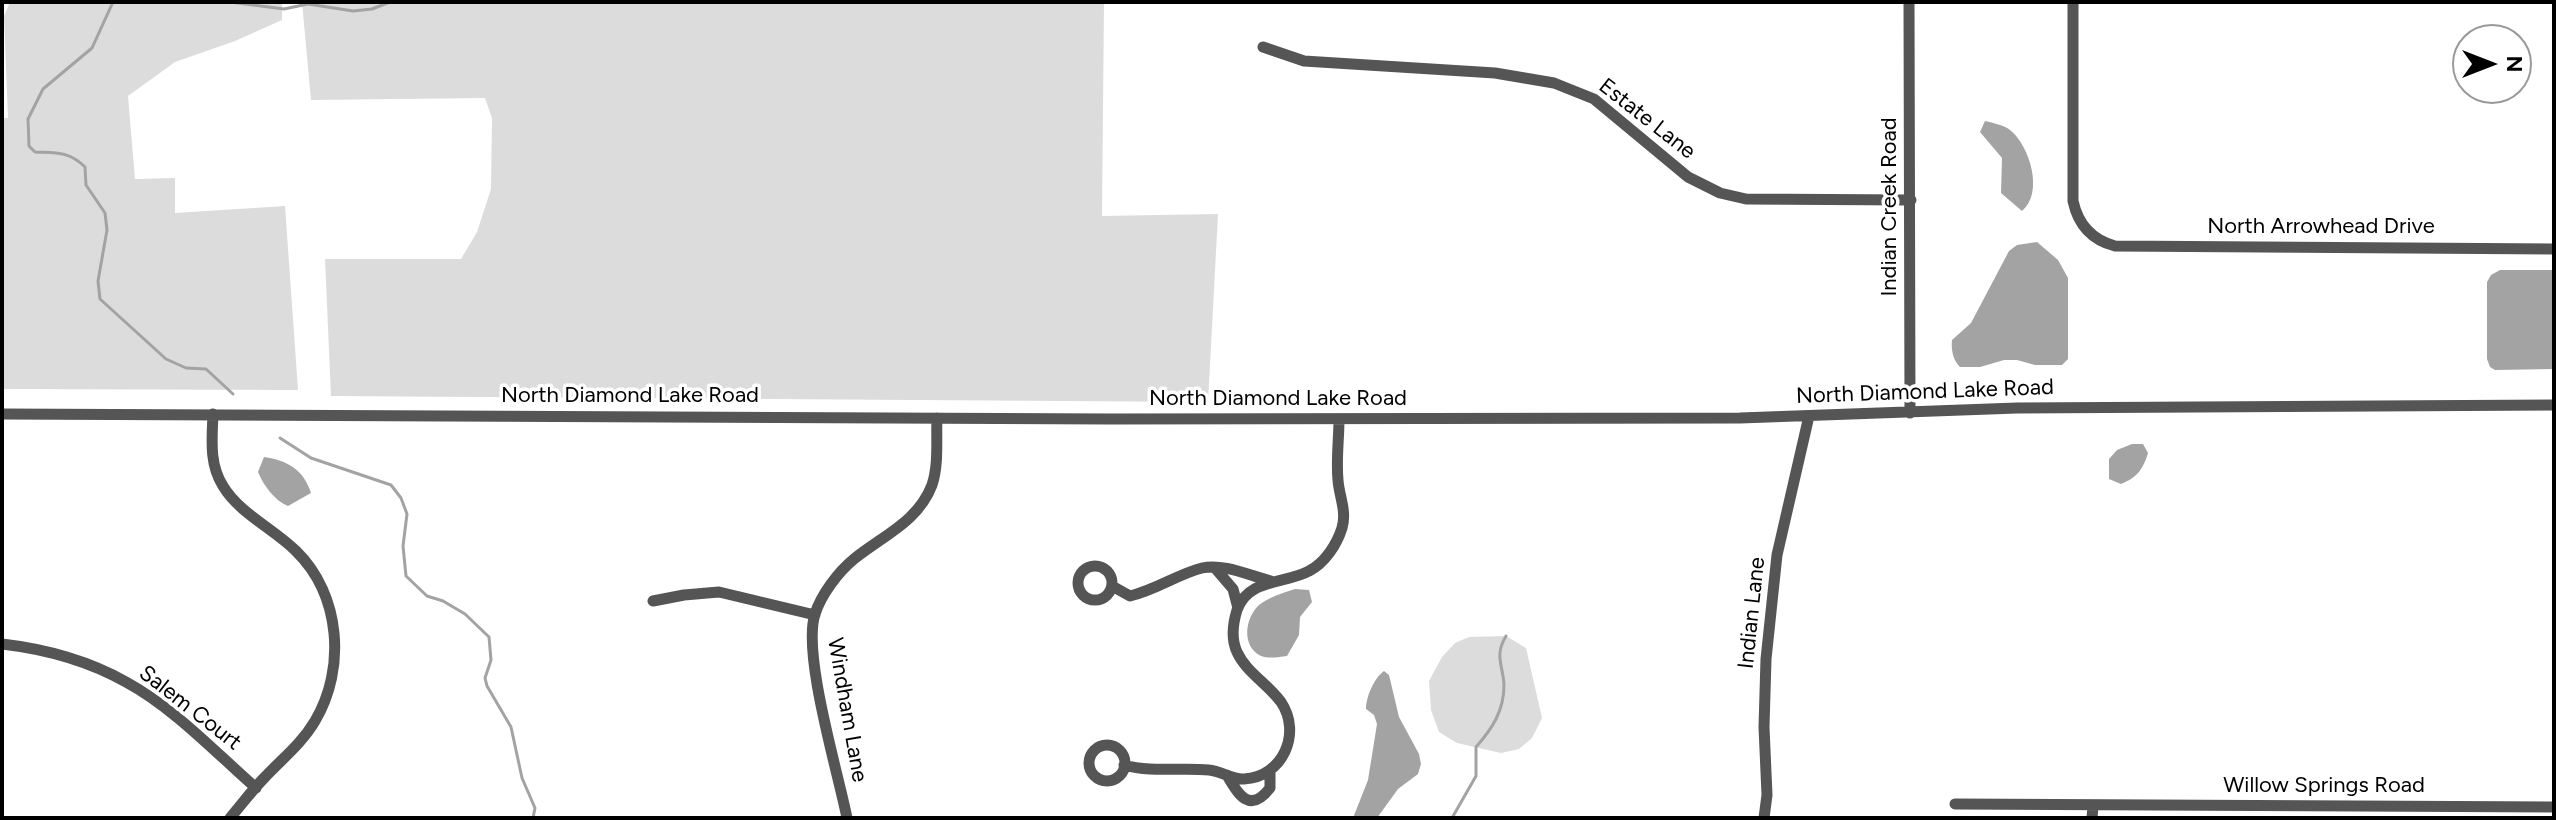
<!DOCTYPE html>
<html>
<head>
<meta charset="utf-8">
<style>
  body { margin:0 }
  #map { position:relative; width:2556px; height:820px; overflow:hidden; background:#fff; font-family:Figtree,sans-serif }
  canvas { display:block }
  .frame { position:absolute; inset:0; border:4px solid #000; pointer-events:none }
  .north { position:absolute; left:2452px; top:24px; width:80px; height:80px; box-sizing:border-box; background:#fff; border:2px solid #999; border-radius:50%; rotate:90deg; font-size:22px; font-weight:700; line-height:32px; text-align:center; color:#000 }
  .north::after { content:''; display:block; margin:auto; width:28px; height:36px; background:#000; clip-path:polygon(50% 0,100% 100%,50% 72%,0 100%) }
</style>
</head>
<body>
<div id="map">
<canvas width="2556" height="820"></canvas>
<div class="frame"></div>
<div class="north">N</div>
</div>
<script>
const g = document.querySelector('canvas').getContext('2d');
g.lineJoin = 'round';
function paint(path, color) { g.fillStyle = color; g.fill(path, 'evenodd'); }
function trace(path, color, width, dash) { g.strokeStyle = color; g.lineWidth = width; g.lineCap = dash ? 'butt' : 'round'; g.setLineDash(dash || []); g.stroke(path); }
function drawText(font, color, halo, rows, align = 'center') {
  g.font = font + ' Figtree,sans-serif'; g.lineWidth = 7; g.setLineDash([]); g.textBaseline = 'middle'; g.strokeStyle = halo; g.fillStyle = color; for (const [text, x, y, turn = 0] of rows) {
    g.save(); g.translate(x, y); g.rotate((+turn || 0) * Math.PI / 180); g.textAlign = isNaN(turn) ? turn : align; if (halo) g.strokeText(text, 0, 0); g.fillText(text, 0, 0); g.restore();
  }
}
const green = new Path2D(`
  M10,2H282V20L235,41L175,62L128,96L135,179L175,178V213L285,206L298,390L2,389V118H8L4,16Z
  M302,2H1104L1102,216L1218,214L1208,402L331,396L325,259H461L477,232L491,189L492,118L485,98L311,100Z
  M1506,636L1526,648L1542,718L1532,738L1519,749L1501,753L1457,743L1439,732L1431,710L1429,681L1442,657L1455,643L1469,637Z`);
const water = new Path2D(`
  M1985,121C1993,123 2004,125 2010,130C2030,146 2044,193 2022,211L2001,193L2002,158L1980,132Z
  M2037,242L2058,260L2068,278V359L2062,365H2035L2017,360H2004L1980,367H1960C1953,360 1951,350 1952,340L1971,323L2009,251L2017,245Z
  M2500,270H2554V369L2495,370L2490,367L2487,359V282L2491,275Z
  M2132,444H2143L2148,453C2143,469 2138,477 2121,484L2109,479V459L2117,450Z
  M264,457C287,460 304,470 311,493L288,506C274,500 264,486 258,472Z
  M1295,589L1309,590L1312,602L1300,617L1299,635L1287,656C1279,657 1269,659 1261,656C1241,646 1245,618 1259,605C1269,597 1283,593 1295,589Z
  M1384,671L1389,675L1399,717L1419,754L1421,764L1418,774L1398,789L1377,818H1353L1368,780L1377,724L1374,715L1366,709C1366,697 1374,678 1384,671Z`);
const stream = new Path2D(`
  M113,2L92,48L43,89L28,119L29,146L35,152C56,153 69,151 85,167L86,185L105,213L107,230L98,281L100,299L166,359L186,368L206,369L233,394
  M230,2L284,9L308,4L353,11L372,9L390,2
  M280,438L311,458L391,485L401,498L407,514L403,546L406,576L427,596L443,601L465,614L489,637L491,660L485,678L487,686L511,727L522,778L535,808L533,818
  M1452,818L1476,776V747C1492,729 1504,711 1504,685C1503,665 1494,656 1506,636`);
const minor = new Path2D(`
  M1909,2L1910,413
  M2073,2V201C2078,224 2092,240 2115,246L2554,249
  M1263,47L1304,61L1495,73L1554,83L1594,99L1688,177L1720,193L1746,199L1911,200
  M2,414L1110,419L1740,418L2017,408L2554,405
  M213,414C212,439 209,464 223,486C239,513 274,529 296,551C341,595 346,669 315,721C302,743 283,758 266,776C253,789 242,804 230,818
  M1078 583a17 17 0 1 1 34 0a17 17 0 1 1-34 0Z
  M1215,568L1233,589L1238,608
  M1112,586L1130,596C1156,590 1178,574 1202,568C1224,563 1250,576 1271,581
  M653,601L684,595L719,592L815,615
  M2,644C45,649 87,660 126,682C174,708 215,752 256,788
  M1089 763a18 18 0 1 1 36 0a18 18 0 1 1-36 0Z
  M1124,765C1152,773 1181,767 1209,770C1221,771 1233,780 1244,779C1283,777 1302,733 1281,702C1268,684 1246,672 1237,652C1231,639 1233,623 1237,610C1248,578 1286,584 1309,571C1325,563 1337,544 1342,528C1347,511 1339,496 1338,480C1336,460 1339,439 1339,419
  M1227,775C1238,795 1250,814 1270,788V771
  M1955,804L2554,807
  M847,818C838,772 802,654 815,614C821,595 838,572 854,559C882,536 918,522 932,485C939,464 936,439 937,418
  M1764,818L1767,795L1764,727L1766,659L1777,555L1809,416
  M2092,818L2093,806`);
const streetNames = [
  ["Estate Lane",1647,119,38],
  ["Indian Creek Road",1890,207,-90],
  ["North Arrowhead Drive",2321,227],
  ["North Diamond Lake Road",1925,392,-2],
  ["North Diamond Lake Road",630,396],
  ["North Diamond Lake Road",1278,399],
  ["Indian Lane",1752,613,-84],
  ["Salem Court",190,708,38],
  ["Windham Lane",847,710,80],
  ["Willow Springs Road",2324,786]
];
paint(green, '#dcdcdc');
paint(water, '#a3a3a3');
trace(stream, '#a3a3a3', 3);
trace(minor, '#555', 11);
drawText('22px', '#000', '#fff', streetNames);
</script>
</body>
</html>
